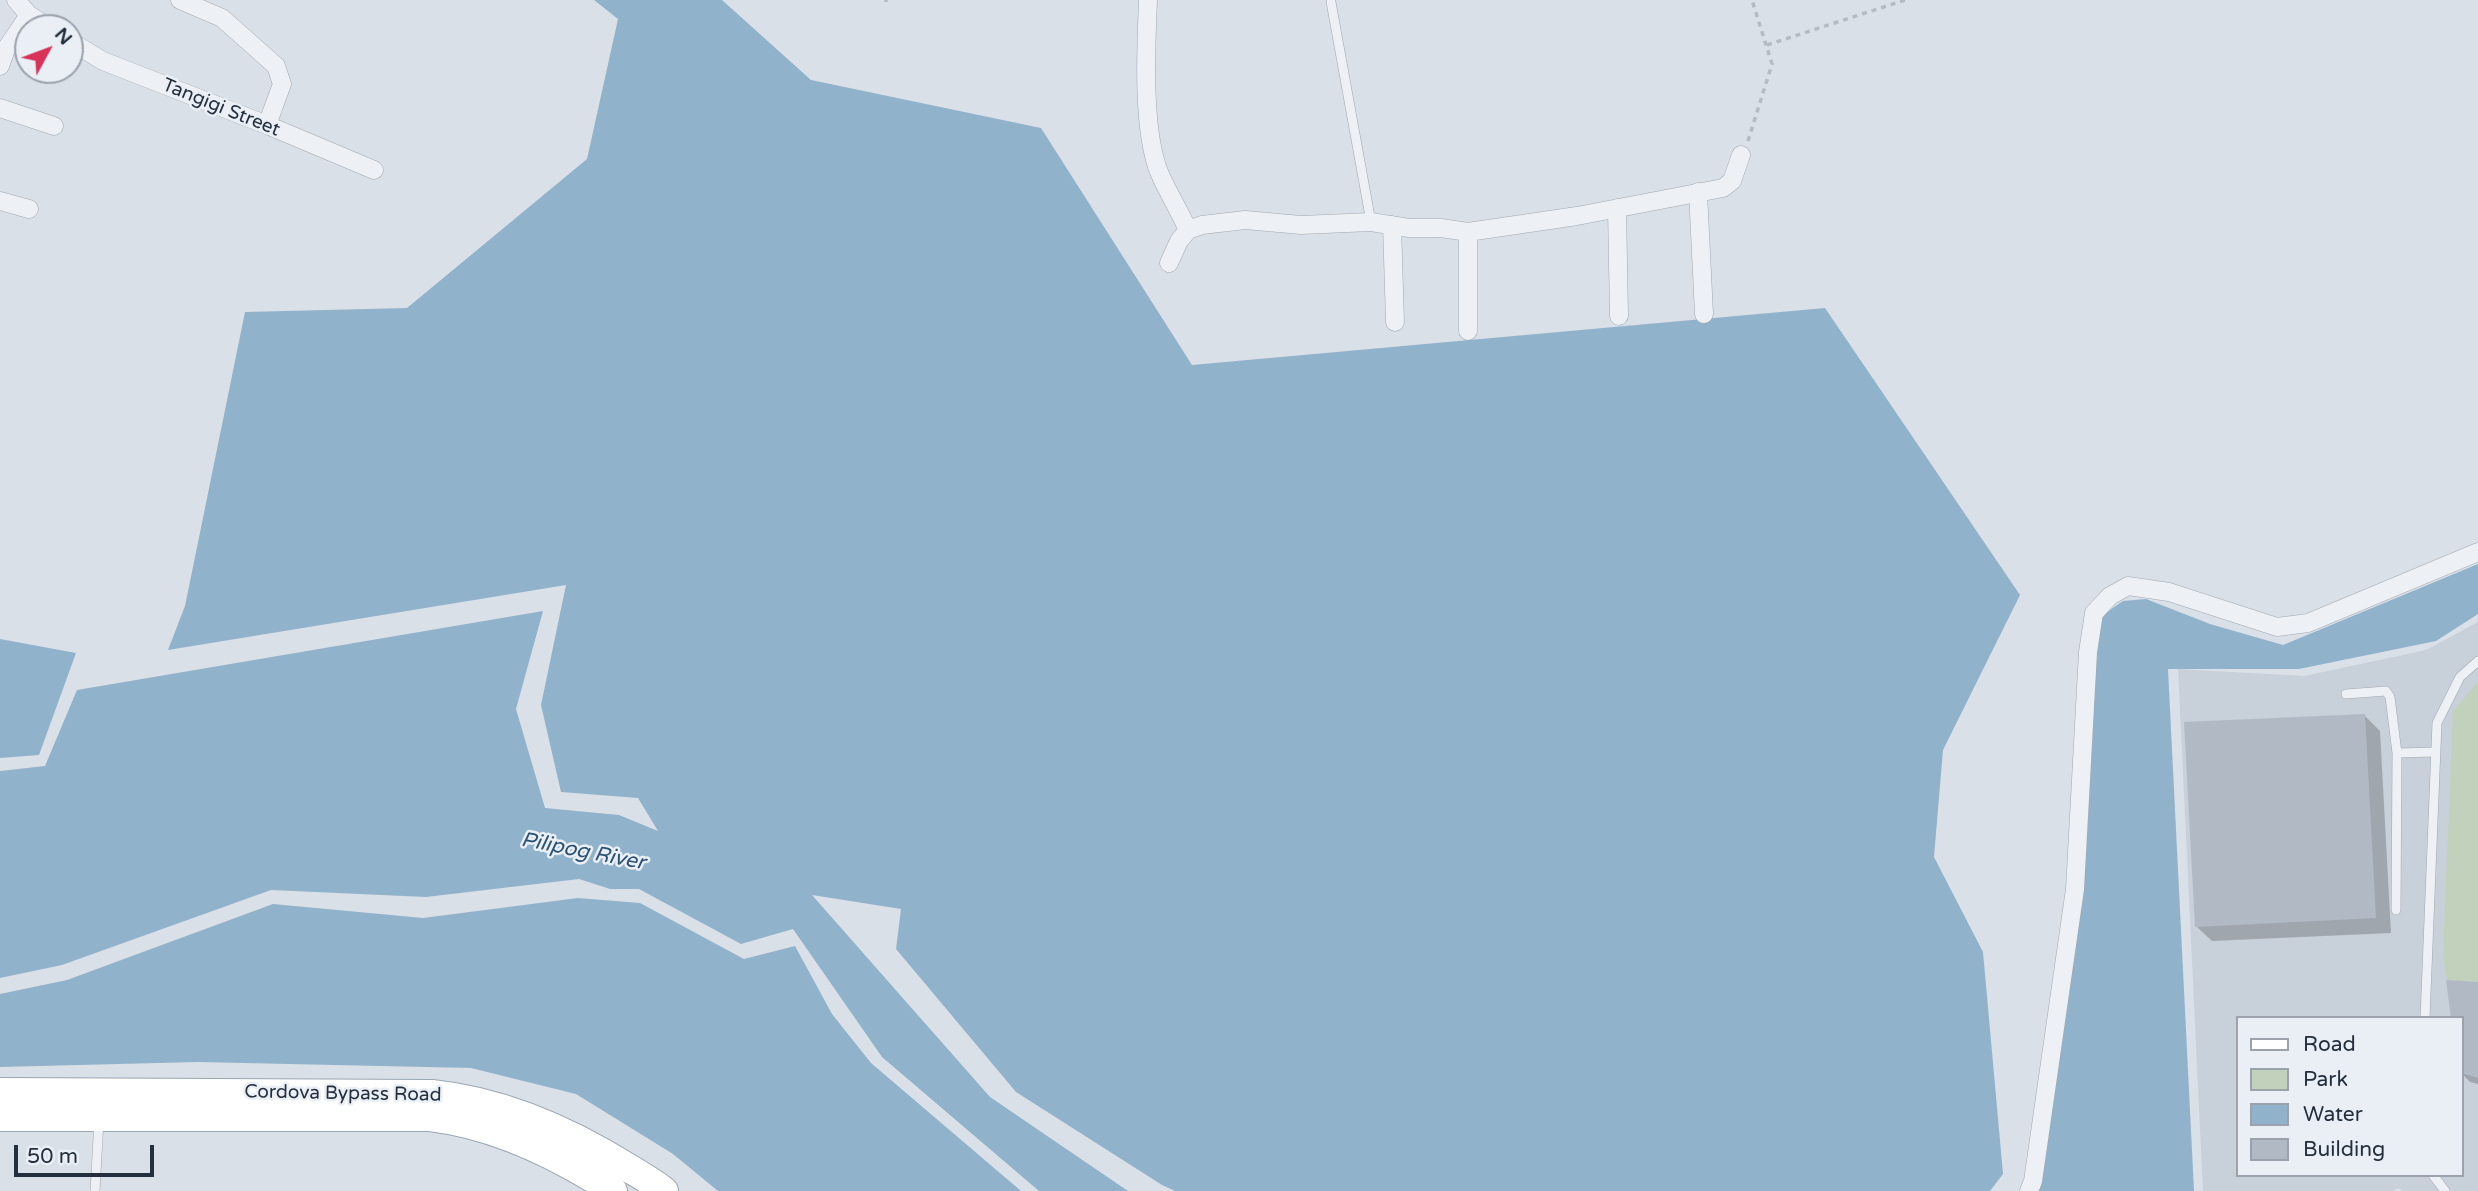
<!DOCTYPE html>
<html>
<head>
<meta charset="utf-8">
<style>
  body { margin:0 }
  #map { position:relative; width:2478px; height:1191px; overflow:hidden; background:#dae0e7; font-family:"Varela Round",sans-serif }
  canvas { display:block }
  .legend { position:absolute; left:2236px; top:1016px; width:228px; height:161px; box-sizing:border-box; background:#eaeff5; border:2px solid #9ba2ac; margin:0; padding:9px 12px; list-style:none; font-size:21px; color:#242f3e }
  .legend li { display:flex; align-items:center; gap:14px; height:35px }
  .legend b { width:35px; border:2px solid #9ba2ac }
  .north { position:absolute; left:14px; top:14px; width:70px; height:70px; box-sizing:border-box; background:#eaeff5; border:2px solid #9ba2ac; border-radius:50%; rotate:49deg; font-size:19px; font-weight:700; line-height:28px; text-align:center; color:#242f3e }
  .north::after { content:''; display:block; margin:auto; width:24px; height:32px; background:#d93259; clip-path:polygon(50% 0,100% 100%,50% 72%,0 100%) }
  .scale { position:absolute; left:14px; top:1145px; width:140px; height:32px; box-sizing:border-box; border:4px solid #242f3e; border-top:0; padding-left:9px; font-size:21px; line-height:24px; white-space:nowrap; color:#242f3e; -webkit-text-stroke:5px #eaeff5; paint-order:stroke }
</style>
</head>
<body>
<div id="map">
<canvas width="2478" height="1191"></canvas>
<ul class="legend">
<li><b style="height:9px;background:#fff"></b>Road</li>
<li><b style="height:19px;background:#c2d1bb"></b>Park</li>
<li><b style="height:19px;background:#91b2cb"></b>Water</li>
<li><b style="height:19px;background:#b1bac4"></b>Building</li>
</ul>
<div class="north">N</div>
<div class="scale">50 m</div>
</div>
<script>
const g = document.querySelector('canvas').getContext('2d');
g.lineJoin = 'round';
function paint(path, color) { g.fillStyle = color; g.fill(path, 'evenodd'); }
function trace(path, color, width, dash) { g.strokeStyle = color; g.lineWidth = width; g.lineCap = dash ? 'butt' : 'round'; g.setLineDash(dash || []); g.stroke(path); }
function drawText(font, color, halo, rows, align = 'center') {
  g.font = font + ' "Varela Round",sans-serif'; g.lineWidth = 5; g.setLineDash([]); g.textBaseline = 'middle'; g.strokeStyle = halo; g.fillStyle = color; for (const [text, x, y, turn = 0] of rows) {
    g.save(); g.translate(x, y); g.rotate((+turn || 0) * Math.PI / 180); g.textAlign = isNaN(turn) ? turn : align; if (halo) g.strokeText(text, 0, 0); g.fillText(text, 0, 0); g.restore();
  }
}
const built = new Path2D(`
  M2478,622V1191H2403L2398,1188L2393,1191H2203L2178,669L2304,676L2426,650ZM2238,1018H2462V1175H2238Z`);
const green = new Path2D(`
  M2478,682V982L2447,980L2443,956L2453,711Z`);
const water = new Path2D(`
  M594,0H722L811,80L1041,128L1192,365L1825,308L2020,595L1943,750L1934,857L1983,952L2003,1174L1990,1191H1175L1162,1185L1016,1092L896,949L901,909L812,895L990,1097L1128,1191H1039L882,1057L793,929L741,944L639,889H610L579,879L426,897L271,890L62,965L0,978V771L45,766L77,690L543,611L516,709L545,808L619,815L658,831L638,798L561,792L541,705L566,585L168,650L185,606L245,312L407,308L587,159L618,19Z
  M2478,564V614L2436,641L2299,669H2168L2194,1191H2038L2047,1146L2076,926L2090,649L2101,616L2123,601L2146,599L2210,624L2283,645Z
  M0,639L76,653L39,755L0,758Z
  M578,898L640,903L744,959L795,946L832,1014L871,1063L1021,1191H718L673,1154L576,1094L471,1068L198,1062L0,1067V994L67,980L273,904L423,918Z`);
const shadow = new Path2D(`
  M2365,716L2380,731L2391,933L2212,941L2196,926Z
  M2478,983V1084L2470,1082L2462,1074V1018Z`);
const building = new Path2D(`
  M2365,714L2376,918L2195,927L2184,722Z
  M2446,980L2478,982V1078L2462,1073V1018H2451Z`);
const path = new Path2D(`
  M886,2V0
  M1767,45L1905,0
  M1748,141L1772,64L1752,0`);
const lane = new Path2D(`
  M1331,2L1371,222
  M2346,694L2386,691L2390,697L2397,753L2396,910
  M2397,753L2435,752
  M2425,1018L2437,723L2460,677L2478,661
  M2433,1175L2445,1191
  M95,1191L99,1120`);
const street = new Path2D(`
  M16,0L29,15L50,28
  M180,0L222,18L276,66L282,84L267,125
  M1148,0C1146,47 1142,129 1159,172C1167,191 1179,210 1188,230
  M70,41L103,61L267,125L374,170
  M0,66L6,49L29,15
  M0,108L54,126
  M1698,192L1704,314
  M0,201L29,209
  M1617,208L1619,316
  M1392,225L1395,322
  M1468,232V331
  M1169,263L1179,241L1188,230L1202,225L1245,220L1301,225L1371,222L1409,228H1441L1468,232L1577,216L1723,188L1732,181L1741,155
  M2029,1191L2033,1181L2075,889L2088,652L2094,613L2110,596L2128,586L2169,592L2277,627L2308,623L2478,552`);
const primary = new Path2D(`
  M0,1092L432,1094C501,1101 569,1131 627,1167C640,1175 653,1182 664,1191
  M0,1117H430C496,1125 558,1155 613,1191`);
const streetNames = [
  ["Tangigi Street",221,108,22],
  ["Cordova Bypass Road",343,1094,1]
];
const waterNames = [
  ["Pilipog River",583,852,11]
];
paint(built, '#c8d0d9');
paint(green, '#c2d1bb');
paint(water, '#91b2cb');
paint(shadow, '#0003');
paint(building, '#b1bac4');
trace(lane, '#a0a7b1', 10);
trace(street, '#a0a7b1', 19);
trace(primary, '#99a6b3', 30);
trace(path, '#b5bbc2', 3.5, [5, 5]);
trace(lane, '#edf1f5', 9);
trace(street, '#edf1f5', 18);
trace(primary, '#fff', 28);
drawText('19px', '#242f3e', '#eaeff5', streetNames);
drawText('italic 21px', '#2b5275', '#eaeff5', waterNames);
</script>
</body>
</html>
